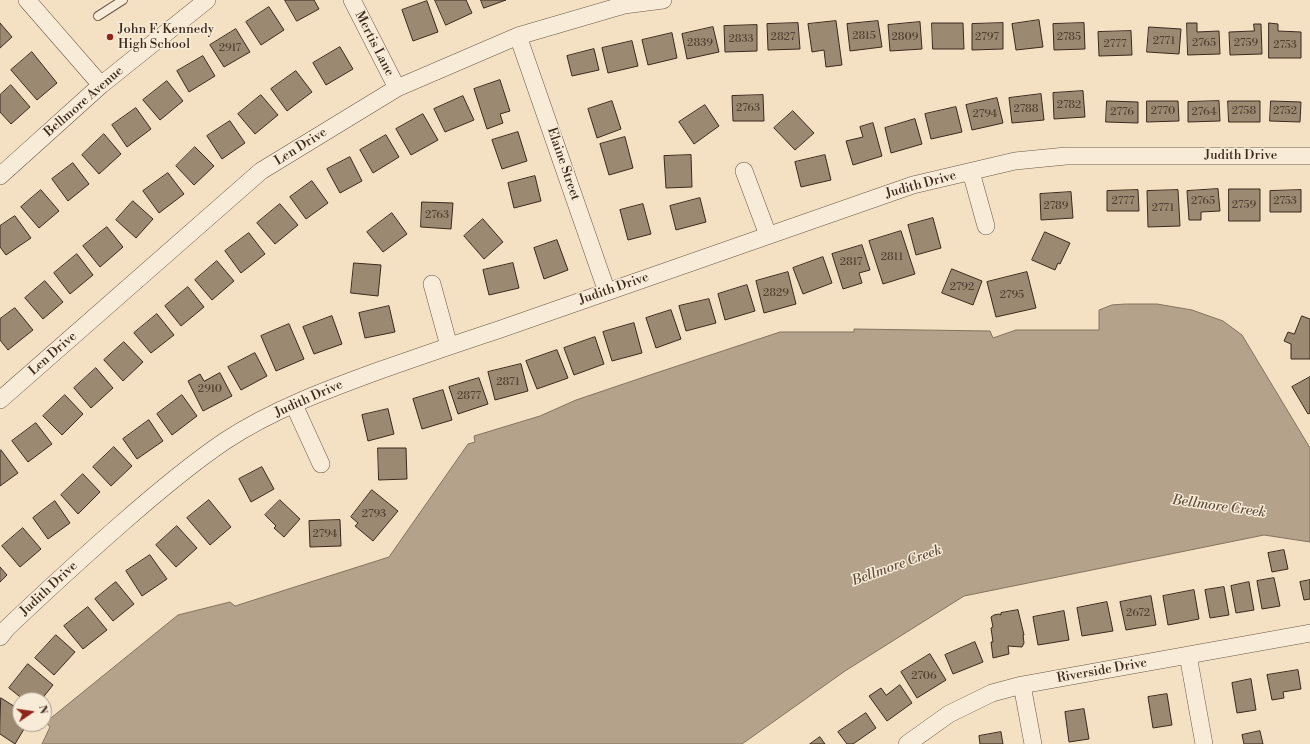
<!DOCTYPE html>
<html>
<head>
<meta charset="utf-8">
<style>
  body { margin:0 }
  #map { position:relative; width:1310px; height:744px; overflow:hidden; background:#f4e1c3; font-family:"Libre Bodoni",serif }
  canvas { display:block }
  .north { position:absolute; left:12px; top:692px; width:40px; height:40px; box-sizing:border-box; background:#f8ecd8; border:1px solid #ac9e8c; border-radius:50%; rotate:77deg; font-size:11px; font-weight:700; line-height:16px; text-align:center; color:#3b291b }
  .north::after { content:''; display:block; margin:auto; width:14px; height:18px; background:#8f2418; clip-path:polygon(50% 0,100% 100%,50% 72%,0 100%) }
</style>
</head>
<body>
<div id="map">
<canvas width="1310" height="744"></canvas>
<div class="north">N</div>
</div>
<script>
const g = document.querySelector('canvas').getContext('2d');
g.lineJoin = 'round';
function paint(path, color) { g.fillStyle = color; g.fill(path, 'evenodd'); }
function trace(path, color, width, dash) { g.strokeStyle = color; g.lineWidth = width; g.lineCap = dash ? 'butt' : 'round'; g.setLineDash(dash || []); g.stroke(path); }
function drawText(font, color, halo, rows, align = 'center') {
  g.font = font + ' "Libre Bodoni",serif'; g.lineWidth = 3; g.setLineDash([]); g.textBaseline = 'middle'; g.strokeStyle = halo; g.fillStyle = color; for (const [text, x, y, turn = 0] of rows) {
    g.save(); g.translate(x, y); g.rotate((+turn || 0) * Math.PI / 180); g.textAlign = isNaN(turn) ? turn : align; if (halo) g.strokeText(text, 0, 0); g.fillText(text, 0, 0); g.restore();
  }
}
const water = new Path2D(`
  M1127,304H1157L1192,310L1223,321L1242,335L1310,448V542L1264,535L964,596L845,671L742,744H42L50,727L46,722L178,615L230,602L235,606L389,557L468,444L475,442L474,436L540,416L576,400L656,373L780,332H854V329L990,331L993,338L1016,330H1099V310L1112,305Z`);
const building = new Path2D(`
  M285,0H314L319,9L297,21Z
  M435,0H466L472,13L446,25Z
  M481,0H506L484,8Z
  M427,1L438,32L413,41L402,10Z
  M269,7L284,30L261,45L246,22Z
  M1039,20L1043,47L1016,50L1012,24Z
  M836,21L842,65L826,67L824,50L812,52L808,24Z
  M878,21L882,47L850,51L847,24Z
  M920,22L922,49L890,51L888,25Z
  M0,23L12,37L0,48Z
  M798,23L800,49L768,50L767,24Z
  M932,23H963L964,49H933Z
  M1003,23V49L972,50V24Z
  M1084,23L1085,49L1054,50L1053,24Z
  M1187,23H1197V32L1219,31L1220,54L1188,55Z
  M1269,23L1278,24V31L1301,32V58H1269Z
  M1254,24H1261L1262,54L1230,55L1229,32L1254,31Z
  M757,25V51L725,52L724,26Z
  M713,27L719,52L687,59L682,34Z
  M1149,27L1181,29L1179,54L1147,52Z
  M236,29L250,52L224,67L210,45Z
  M1131,31L1132,55L1099,56L1098,32Z
  M672,33L677,58L648,65L642,40Z
  M632,41L638,66L608,73L602,48Z
  M340,47L353,69L326,85L313,63Z
  M594,49L599,70L572,76L567,56Z
  M32,52L57,83L37,100L11,70Z
  M203,56L215,76L189,92L177,71Z
  M296,71L312,92L287,111L271,89Z
  M500,80L510,111L500,114L503,123L487,129L474,89Z
  M167,81L183,101L160,120L143,100Z
  M11,85L30,107L11,124L0,112V95Z
  M1083,91L1085,117L1054,119L1053,93Z
  M1041,94L1044,120L1012,123L1009,98Z
  M261,95L278,115L255,134L238,114Z
  M763,95L764,121H733L732,96Z
  M463,96L474,120L445,132L434,109Z
  M997,98L1003,123L972,130L966,105Z
  M612,101L621,129L597,138L588,109Z
  M1107,101L1138,102V123L1106,122Z
  M1147,101H1178L1179,121L1147,122Z
  M1219,101L1220,121L1188,122V102Z
  M1228,101H1260V122H1229Z
  M1271,101L1301,102L1300,122L1270,121Z
  M705,105L719,126L694,144L679,122Z
  M956,107L962,132L931,139L925,114Z
  M136,108L151,129L127,147L112,125Z
  M793,111L814,133L795,150L774,128Z
  M423,114L438,140L411,155L396,129Z
  M915,119L922,144L891,153L885,128Z
  M230,121L245,143L222,159L207,136Z
  M873,123L882,156L853,165L846,141L863,137L860,127Z
  M518,132L527,161L502,169L492,140Z
  M104,134L121,154L99,174L82,155Z
  M386,135L399,157L373,173L360,150Z
  M625,137L633,168L609,175L600,144Z
  M195,147L214,166L194,185L176,166Z
  M691,155L692,187L666,188L664,156Z
  M825,155L831,180L801,187L795,162Z
  M350,157L362,181L340,193L327,169Z
  M73,163L89,184L68,201L52,179Z
  M168,173L184,194L159,213L143,191Z
  M535,176L541,201L514,208L508,183Z
  M312,181L328,203L306,219L290,197Z
  M1218,189L1220,211L1201,212V220H1189L1187,191Z
  M1229,189H1260V221H1229Z
  M41,190L59,211L39,228L21,207Z
  M1138,190L1139,211H1107V191Z
  M1178,190L1180,226L1148,227L1147,191Z
  M1301,190V212H1270V191Z
  M1071,192L1073,218L1041,220L1040,194Z
  M700,198L706,222L676,230L670,206Z
  M133,201L153,219L136,238L116,220Z
  M422,202L453,203L451,229L421,227Z
  M280,204L298,225L275,244L257,223Z
  M643,204L651,234L628,240L620,210Z
  M392,213L407,234L383,252L367,232Z
  M15,216L31,238L6,255L0,247V226Z
  M933,218L941,248L916,255L908,225Z
  M483,219L503,242L484,259L464,236Z
  M107,227L123,247L100,267L83,246Z
  M901,231L915,274L883,284L869,241Z
  M1045,232L1070,243L1060,264L1058,263L1055,270L1032,260Z
  M249,233L265,254L241,273L225,251Z
  M557,240L568,270L544,279L534,248Z
  M862,245L870,270L859,273L862,283L843,289L832,254Z
  M77,254L93,275L70,294L54,273Z
  M823,257L832,283L803,294L793,268Z
  M217,261L234,281L212,300L195,280Z
  M354,263L381,265L378,296L351,293Z
  M513,263L519,288L489,295L483,270Z
  M952,269L982,281L973,305L942,293Z
  M788,272L796,304L764,313L756,281Z
  M1027,272L1036,308L996,317L987,282Z
  M45,281L63,302L43,319L25,298Z
  M747,285L755,311L725,320L718,294Z
  M188,287L204,307L181,326L165,306Z
  M709,299L716,323L686,331L679,306Z
  M389,306L395,332L365,338L359,313Z
  M15,308L33,330L8,350L0,340V319Z
  M671,310L681,339L656,348L646,318Z
  M157,314L174,335L151,353L134,333Z
  M332,316L342,344L314,354L303,327Z
  M1302,316L1310,319V359H1291V344L1284,341L1288,332L1294,334Z
  M634,323L642,353L612,361L603,332Z
  M289,324L304,359L276,371L261,336Z
  M595,337L604,364L574,375L564,348Z
  M124,342L143,362L123,381L104,360Z
  M557,350L568,378L537,389L526,361Z
  M255,353L267,376L241,390L228,367Z
  M521,364L528,391L495,400L488,372Z
  M96,368L113,388L91,408L74,388Z
  M220,373L232,396L203,411L188,381L200,374L204,381Z
  M1310,377V413L1308,414L1292,387Z
  M479,378L488,404L458,414L449,387Z
  M443,390L452,420L422,429L413,399Z
  M65,395L83,414L62,435L43,416Z
  M182,395L197,416L172,435L157,414Z
  M388,409L394,434L368,441L362,415Z
  M149,420L163,441L137,459L123,439Z
  M36,423L52,444L28,462L12,441Z
  M114,447L132,466L111,486L93,467Z
  M378,448H406L407,479L379,480Z
  M1,450L18,473L0,486V451Z
  M262,467L274,489L251,502L239,479Z
  M83,474L100,492L78,514L61,495Z
  M372,490L398,511L373,541L355,526L358,523L351,517Z
  M209,500L231,527L210,545L187,518Z
  M280,500L300,519L284,537L274,528L276,526L265,515Z
  M55,501L70,523L48,539L33,518Z
  M340,520L341,546L310,547L309,521Z
  M177,526L197,548L176,567L156,545Z
  M23,528L41,549L20,567L2,546Z
  M1284,550L1288,569L1272,572L1268,553Z
  M150,555L167,579L142,596L126,571Z
  M0,567L7,575L0,582Z
  M1274,578L1280,606L1262,609L1257,581Z
  M1310,580V599L1304,600L1300,582Z
  M116,582L134,604L113,621L95,599Z
  M1249,582L1254,610L1236,613L1231,586Z
  M1224,587L1229,615L1210,618L1205,590Z
  M1194,590L1199,619L1168,625L1163,596Z
  M1151,596L1156,625L1126,630L1120,602Z
  M1107,602L1113,631L1082,636L1077,608Z
  M88,607L107,630L83,649L64,626Z
  M1018,610L1024,635H1023L1024,643L1022,647L1008,646L1009,654L993,658L991,642H993L991,628L993,627L991,617L994,615L999,614L1001,615V613Z
  M1064,611L1069,640L1038,645L1033,617Z
  M56,635L75,652L54,675L35,658Z
  M975,642L983,662L953,674L945,655Z
  M930,654L946,680L917,698L901,672Z
  M28,664L53,685L41,700H24L9,688Z
  M1298,670L1301,689L1283,692L1284,698L1272,700L1267,675Z
  M1251,679L1256,710L1237,713L1232,683Z
  M900,685L912,703L887,721L869,696L881,688L886,695Z
  M1167,694L1172,725L1153,728L1148,697Z
  M1,698L20,710V724H27L15,744L0,734Z
  M1084,709L1089,739L1069,742L1065,712Z
  M866,713L876,728L853,744H847L838,732Z
  M1260,731L1263,744H1244L1242,735Z
  M1001,732L1003,744H980L979,736Z
  M820,737L825,744H810Z`);
const lane = new Path2D(`
  M98,16L123,0`);
const street = new Path2D(`
  M27,0L101,85
  M352,0L397,88
  M518,36L607,292
  M744,171L768,235
  M971,172L986,226
  M0,176L101,85L207,0
  M432,284L449,346
  M0,400L261,171L397,88L518,36L624,5L663,0
  M294,405L321,464
  M0,637L7,628C44,593 82,558 121,524C154,495 188,466 225,441C272,410 326,390 378,371C418,357 458,343 498,330L913,185L1015,161L1066,156H1310
  M1188,655L1204,744
  M1022,685L1033,744
  M907,744L949,714L992,693L1022,685L1310,633`);
const markers = [
  [110,37,4,"#8f2418"]
];
const numberNames = [
  ["2815",864,36],
  ["2827",783,37],
  ["2809",905,37],
  ["2797",987,37],
  ["2785",1069,37],
  ["2833",741,39],
  ["2771",1164,41],
  ["2839",700,43],
  ["2765",1204,43],
  ["2759",1246,43],
  ["2777",1115,44],
  ["2753",1285,45],
  ["2917",230,48],
  ["2782",1069,105],
  ["2763",748,108],
  ["2788",1026,109],
  ["2770",1163,111],
  ["2758",1244,111],
  ["2752",1285,111],
  ["2776",1122,112],
  ["2764",1204,112],
  ["2794",985,114],
  ["2777",1123,201],
  ["2765",1203,201],
  ["2753",1285,201],
  ["2759",1244,205],
  ["2789",1056,206],
  ["2771",1163,208],
  ["2763",437,215],
  ["2811",892,257],
  ["2817",851,262],
  ["2792",962,287],
  ["2829",776,293],
  ["2795",1012,295],
  ["2871",508,382],
  ["2910",210,389],
  ["2877",469,396],
  ["2793",374,514],
  ["2794",325,534],
  ["2672",1138,613],
  ["2706",924,676]
];
const poiNames = [
  ["John F. Kennedy",118,30],
  ["High School",118,45]
];
const streetNames = [
  ["Mertis Lane",374,44,63],
  ["Bellmore Avenue",84,102,-41],
  ["Len Drive",301,147,-32],
  ["Judith Drive",1241,156],
  ["Elaine Street",563,164,71],
  ["Judith Drive",921,185,-15],
  ["Judith Drive",614,289,-19],
  ["Len Drive",53,354,-41],
  ["Judith Drive",309,399,-24],
  ["Judith Drive",49,589,-43],
  ["Riverside Drive",1102,671,-10]
];
const waterNames = [
  ["Bellmore Creek",1219,507,8],
  ["Bellmore Creek",897,566,-20]
];
paint(water, '#b5a28a');
trace(water, '#84725e', 1);
paint(building, '#9b8972');
trace(building, '#3b291b', 1);
trace(lane, '#695745', 10);
trace(street, '#695745', 18);
trace(lane, '#f8ecd8', 8);
trace(street, '#f8ecd8', 17);
for (const [x, y, r, color] of markers) { const dot = new Path2D(); dot.arc(x, y, r, 0, 2 * Math.PI); g.fillStyle = color; g.fill(dot); trace(dot, '#f8ecd8', 1.5); }
drawText('11px', '#534131', null, numberNames);
drawText('13px', '#3b291b', '#f8ecd8', poiNames, 'left');
drawText('13px', '#3b291b', '#f8ecd8', streetNames);
drawText('italic 14px', '#604d3c', '#f8ecd8', waterNames);
</script>
</body>
</html>
